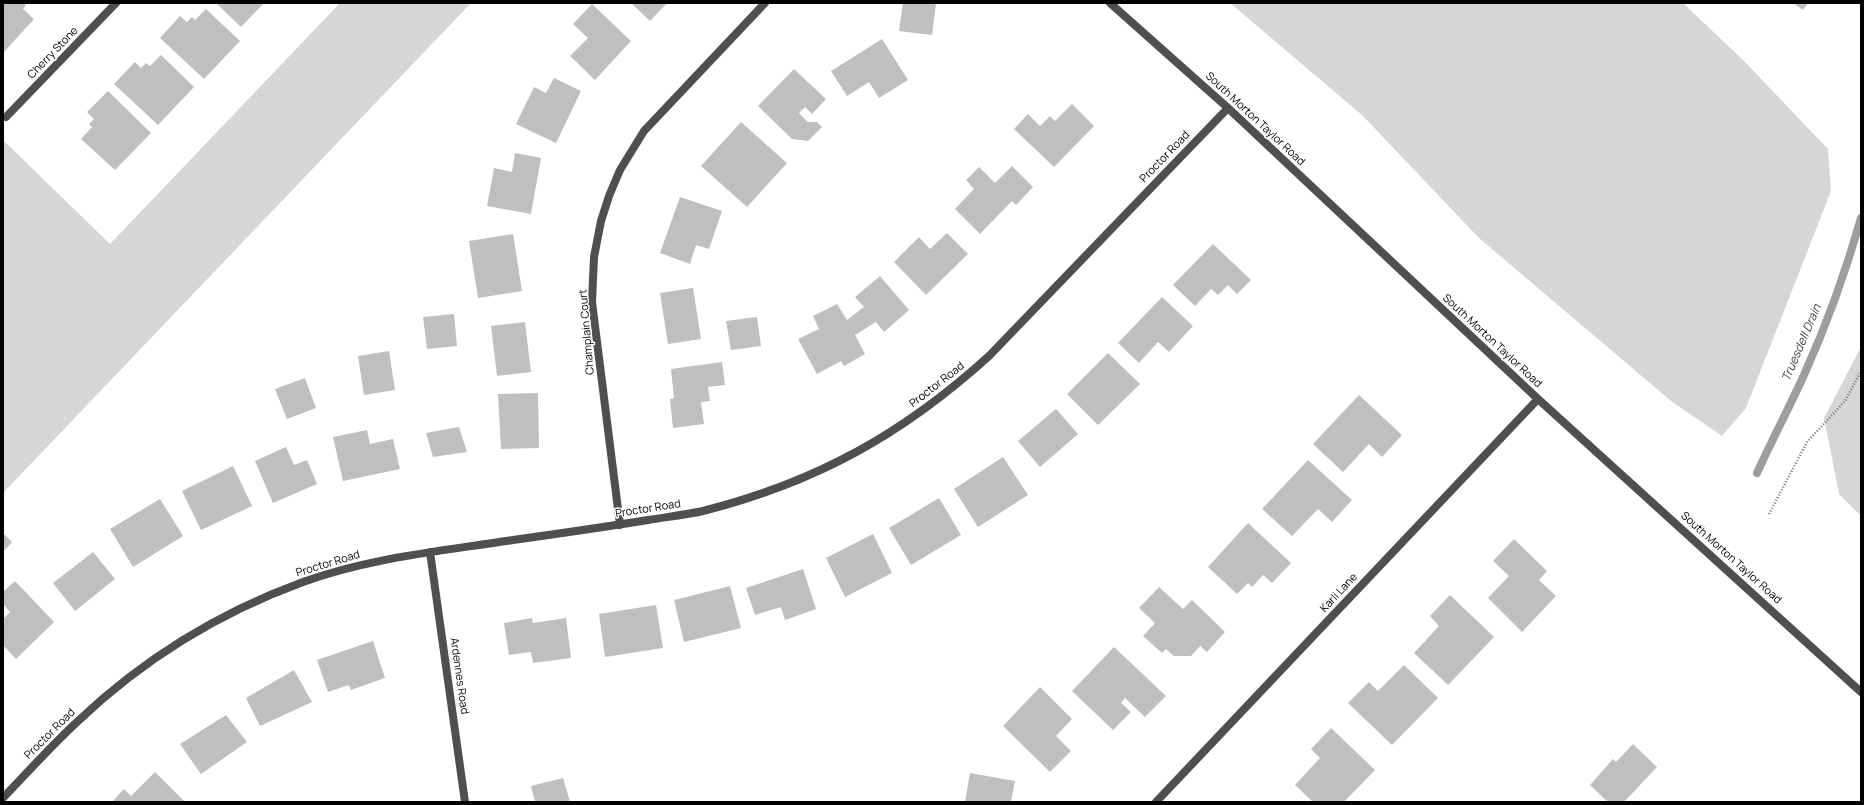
<!DOCTYPE html>
<html>
<head>
<meta charset="utf-8">
<style>
  body { margin:0 }
  #map { position:relative; width:1864px; height:805px; overflow:hidden; background:#fff; font-family:Manrope,sans-serif }
  canvas { display:block }
  .frame { position:absolute; inset:0; border:4px solid #000; pointer-events:none }
</style>
</head>
<body>
<div id="map">
<canvas width="1864" height="805"></canvas>
<div class="frame"></div>
</div>
<script>
const g = document.querySelector('canvas').getContext('2d');
g.lineJoin = 'round';
function paint(path, color) { g.fillStyle = color; g.fill(path, 'evenodd'); }
function trace(path, color, width, dash) { g.strokeStyle = color; g.lineWidth = width; g.lineCap = dash ? 'butt' : 'round'; g.setLineDash(dash || []); g.stroke(path); }
function drawText(font, color, halo, rows, align = 'center') {
  g.font = font + ' Manrope,sans-serif'; g.lineWidth = 3; g.setLineDash([]); g.textBaseline = 'middle'; g.strokeStyle = halo; g.fillStyle = color; for (const [text, x, y, turn = 0] of rows) {
    g.save(); g.translate(x, y); g.rotate((+turn || 0) * Math.PI / 180); g.textAlign = isNaN(turn) ? turn : align; if (halo) g.strokeText(text, 0, 0); g.fillText(text, 0, 0); g.restore();
  }
}
const green = new Path2D(`
  M340,3H471L3,493V140L110,244Z
  M1230,3H1683L1743,60L1828,149L1831,191L1746,408L1722,436L1671,401L1479,238L1362,115Z
  M1861,347V516L1839,494L1824,418Z`);
const stream = new Path2D(`
  M1757,473C1772,440 1789,408 1804,375C1827,324 1846,271 1861,218`);
const building = new Path2D(`
  M3,3H24L26,5L23,9L34,19L3,53Z
  M216,3H264L241,27Z
  M631,3H667L650,21Z
  M903,3H936L932,35L899,31Z
  M1793,3H1808L1803,10Z
  M592,4L631,41L595,80L570,56L588,38L573,24Z
  M206,9L240,41L204,79L160,38L180,16L187,22L192,17L195,20Z
  M882,39L908,80L879,98L869,82L847,96L831,71Z
  M161,55L194,87L158,125L114,84L135,62L141,68L146,63L150,66Z
  M794,69L826,99L812,114L805,107L799,113L808,122H817L822,127L808,141L792,139L758,106Z
  M554,78L581,91L556,143L516,124L534,87L546,93Z
  M108,91L151,133L115,170L81,139L92,127L89,124L94,119L87,112Z
  M1072,104L1094,126L1054,167L1014,129L1028,114L1040,126L1050,116L1055,121Z
  M741,122L787,163L747,207L701,166Z
  M515,153L541,158L531,214L487,206L494,168L512,172Z
  M1012,166L1033,187L1016,205L1012,201L980,234L955,209L974,189L966,180L979,167L995,183Z
  M680,197L722,211L709,249L696,245L690,264L660,253Z
  M947,233L968,254L926,295L894,262L919,237L930,249Z
  M513,234L522,291L478,298L469,241Z
  M1213,244L1251,280L1237,294L1228,285L1218,295L1211,289L1195,306L1173,285Z
  M880,276L909,310L884,332L876,322L855,335L865,354L844,366L841,361L817,374L798,339L819,329L813,316L837,304L847,320L864,307L855,297Z
  M693,288L701,339L668,344L660,293Z
  M1162,297L1193,326L1169,352L1158,342L1139,363L1118,343Z
  M454,314L457,346L427,349L423,317Z
  M757,317L761,346L731,350L726,321Z
  M525,322L531,372L497,376L491,326Z
  M389,351L395,390L364,395L358,356Z
  M1108,353L1140,384L1098,425L1067,394Z
  M722,362L725,385L708,387L710,401L701,402L704,424L673,428L670,399L674,398L671,369Z
  M305,378L316,408L287,419L275,389Z
  M538,393L539,448L501,449L498,394Z
  M1359,395L1402,435L1382,457L1369,444L1343,472L1313,444Z
  M1056,409L1078,434L1040,467L1018,441Z
  M459,427L467,452L433,457L426,433Z
  M367,430L370,444L393,439L400,469L343,481L333,437Z
  M286,447L294,465L307,460L317,484L273,503L255,461Z
  M1003,457L1028,495L978,527L954,489Z
  M1308,460L1352,500L1332,522L1318,509L1292,536L1262,509Z
  M233,466L252,506L201,530L182,491Z
  M939,498L961,535L911,565L889,528Z
  M160,499L183,536L133,567L110,529Z
  M1248,523L1291,563L1272,583L1263,575L1252,587L1248,583L1237,594L1208,567Z
  M3,533L12,542L3,552Z
  M873,534L892,573L845,597L826,558Z
  M1514,539L1547,571L1539,580L1556,596L1522,632L1488,598L1509,576L1493,561Z
  M93,552L115,579L75,611L53,583Z
  M803,569L816,609L785,620L781,607L755,615L746,588Z
  M15,581L54,622L16,659L3,645V619L10,612L3,604V592Z
  M730,586L741,628L684,642L674,600Z
  M1159,587L1183,609L1192,600L1225,632L1207,652L1200,646L1191,656H1174L1166,649L1162,653L1143,636L1155,623L1139,608Z
  M1450,595L1494,637L1448,685L1414,653L1439,626L1430,616Z
  M656,605L663,648L605,657L599,614Z
  M532,618L533,623L566,618L571,658L533,663L531,652L509,655L504,623Z
  M373,641L385,678L351,690L349,685L328,692L317,660Z
  M1114,647L1166,696L1145,717L1125,698L1121,703L1131,712L1113,730L1072,691Z
  M1404,665L1438,698L1392,745L1348,703L1369,682L1378,691Z
  M294,670L312,702L260,726L246,698Z
  M1040,687L1072,719L1056,736L1071,751L1050,772L1003,726Z
  M226,715L247,742L201,774L180,744Z
  M1331,728L1375,770L1344,802H1313L1295,785L1320,758L1311,749Z
  M1633,744L1657,767L1624,802H1608L1590,785L1613,759L1616,762Z
  M155,772L185,802H112L124,789L131,796Z
  M970,773L1015,781L1011,802H965Z
  M563,778L570,802H535L531,786Z`);
const path = new Path2D(`
  M1769,514L1807,442L1845,401L1861,371`);
const street = new Path2D(`
  M1110,3L1228,108L1538,399L1861,692
  M6,117L116,3
  M620,525L592,302L594,257L601,221L609,196L620,170L644,131L765,3
  M430,552L465,802
  M3,798C27,773 51,746 77,722C142,660 218,613 303,582C366,559 433,552 499,542C549,535 599,528 648,520C666,517 685,515 703,511C817,482 903,434 989,356L1228,108
  M1156,802L1538,399`);
const streetNames = [
  ["Cherry Stone",53,53,-46],
  ["South Morton Taylor Road",1255,119,43],
  ["Proctor Road",1165,157,-46],
  ["Champlain Court",587,332,-95],
  ["South Morton Taylor Road",1492,341,43],
  ["Proctor Road",937,385,-38],
  ["Proctor Road",648,509,-9],
  ["South Morton Taylor Road",1731,558,42],
  ["Proctor Road",328,564,-17],
  ["Karli Lane",1339,593,-47],
  ["Ardennes Road",459,676,82],
  ["Proctor Road",50,734,-45]
];
const waterNames = [
  ["Truesdell Drain",1802,343,-67]
];
paint(green, '#d6d6d6');
trace(stream, '#9d9d9d', 8);
paint(building, '#bfbfbf');
trace(path, '#717171', 2.5, [1, 2]);
trace(street, '#4f4f4f', 8);
drawText('11px', '#000', '#fff', streetNames);
drawText('italic 12px', '#3e3e3e', '#fff', waterNames);
</script>
</body>
</html>
